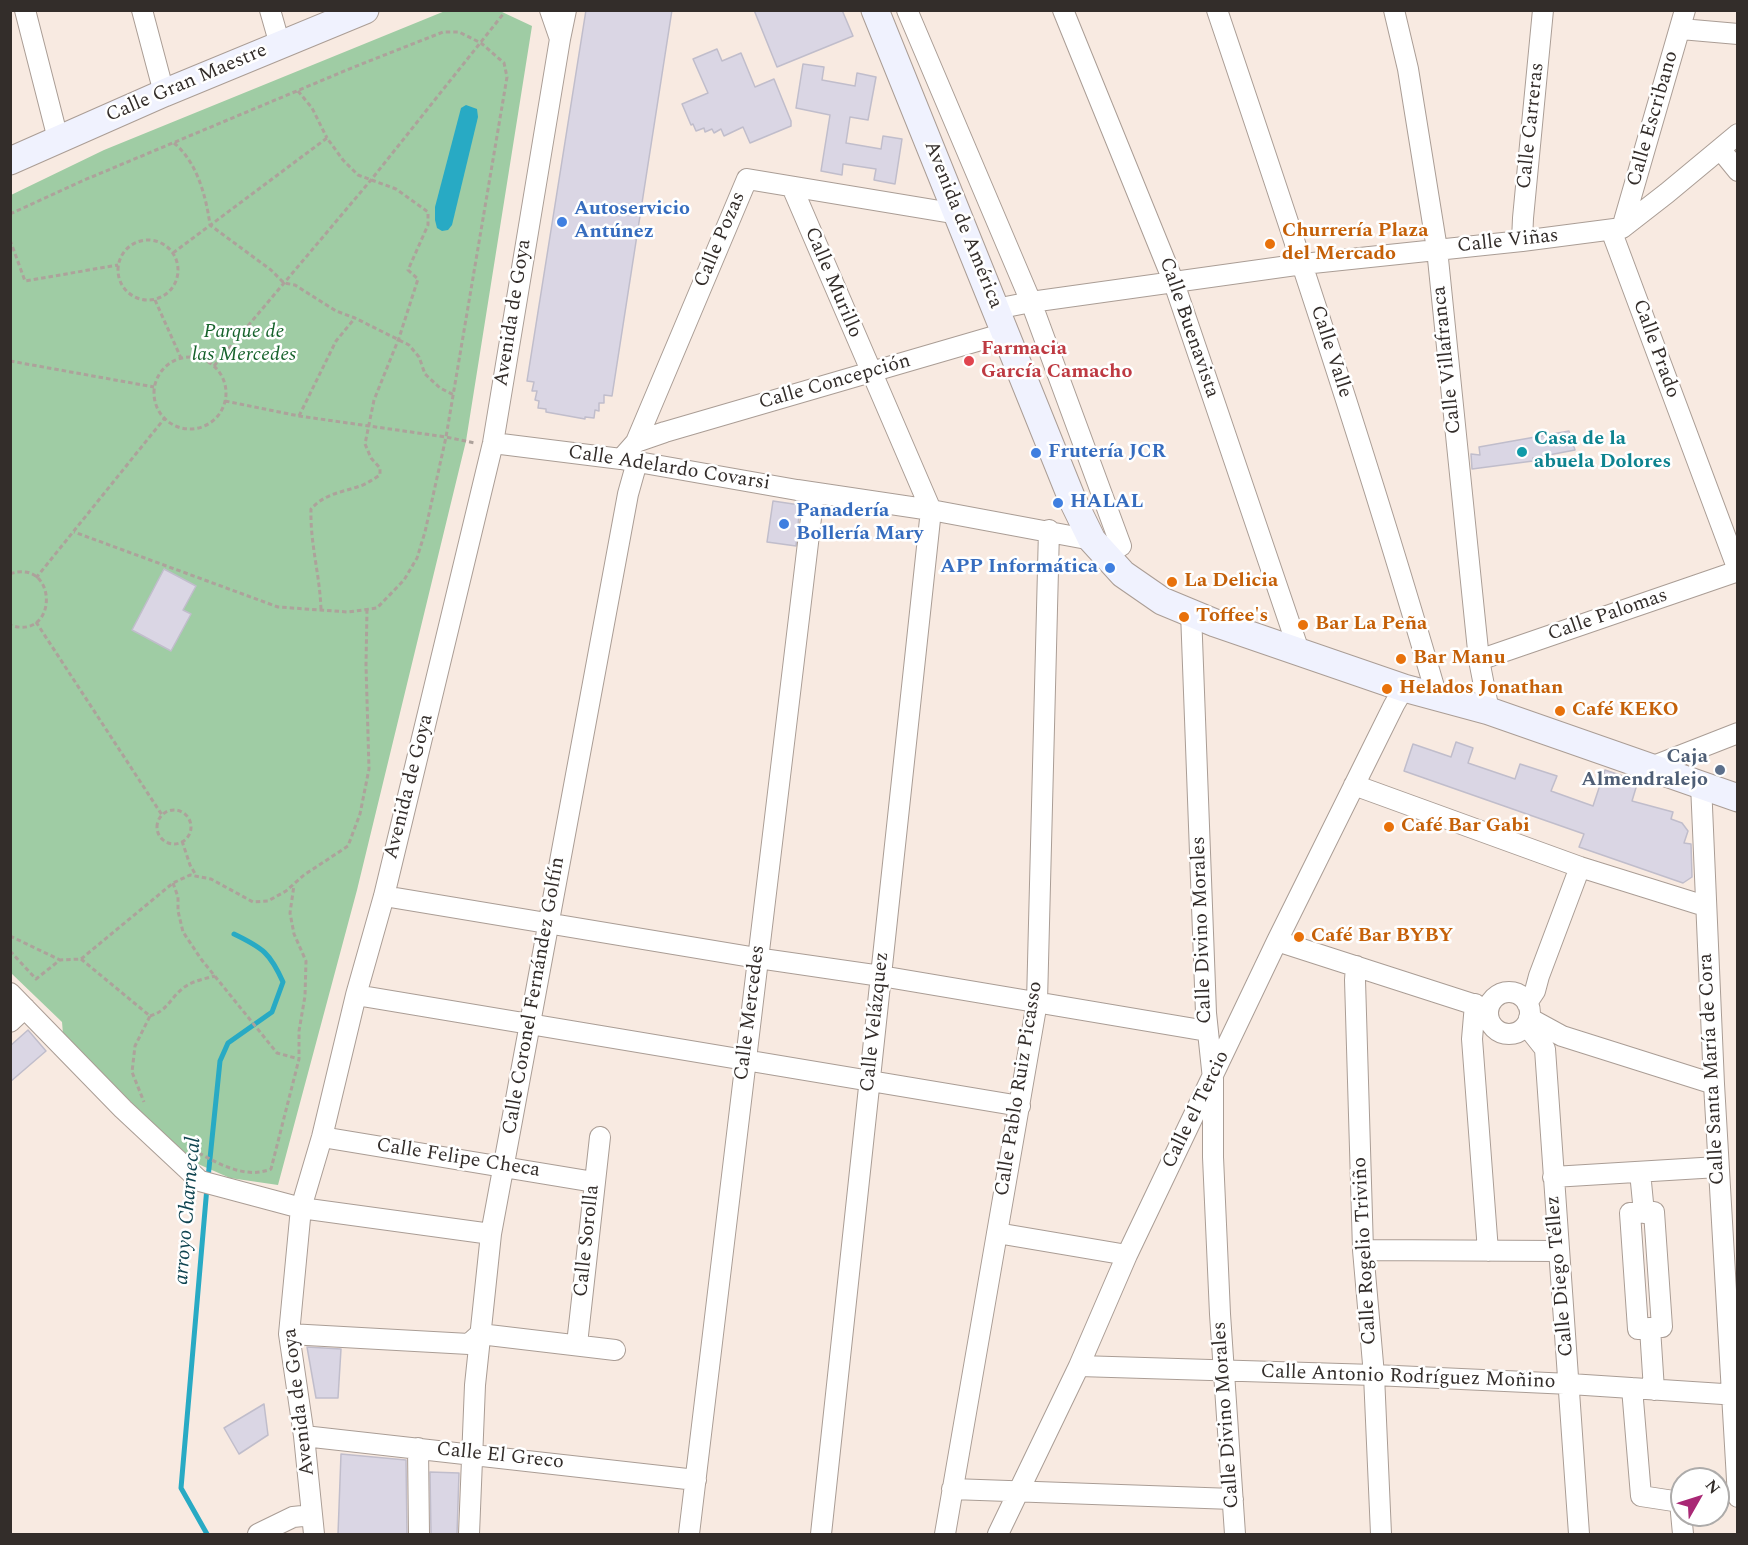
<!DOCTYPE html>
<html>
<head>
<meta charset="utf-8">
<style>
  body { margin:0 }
  #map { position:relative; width:1748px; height:1545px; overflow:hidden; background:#f8eae1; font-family:Spectral,serif }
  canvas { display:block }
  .frame { position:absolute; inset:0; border:12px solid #332d2a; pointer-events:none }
  .north { position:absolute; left:1670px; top:1467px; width:60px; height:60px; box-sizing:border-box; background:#fff; border:2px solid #adabaa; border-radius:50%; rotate:51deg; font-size:16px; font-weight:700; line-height:24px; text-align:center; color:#332d2a }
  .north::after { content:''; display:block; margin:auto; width:21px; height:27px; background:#a92875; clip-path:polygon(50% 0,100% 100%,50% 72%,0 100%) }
</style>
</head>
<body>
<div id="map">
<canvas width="1748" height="1545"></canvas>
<div class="frame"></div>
<div class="north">N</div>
</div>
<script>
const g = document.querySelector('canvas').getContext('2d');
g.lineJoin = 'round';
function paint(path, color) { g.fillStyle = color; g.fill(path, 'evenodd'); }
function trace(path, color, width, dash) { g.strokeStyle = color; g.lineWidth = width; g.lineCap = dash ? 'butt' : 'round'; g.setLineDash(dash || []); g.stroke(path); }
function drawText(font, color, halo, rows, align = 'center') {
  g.font = font + ' Spectral,serif'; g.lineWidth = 5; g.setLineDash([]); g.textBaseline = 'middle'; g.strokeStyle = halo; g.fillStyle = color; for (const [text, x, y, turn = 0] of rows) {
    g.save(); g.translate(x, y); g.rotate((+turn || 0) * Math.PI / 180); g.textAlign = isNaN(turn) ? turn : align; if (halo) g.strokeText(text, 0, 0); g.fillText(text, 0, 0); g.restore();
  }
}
const green = new Path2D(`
  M445,11H500L532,26L466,441L357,890L278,1185L230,1178L189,1160L63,1034L62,1022L11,973V195L104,150Z`);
const water = new Path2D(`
  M466,105L477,109L478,117L452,225L448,230L442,231L437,228L435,220V207L461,108Z`);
const stream = new Path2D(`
  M208,1178L220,1061L228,1043L272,1012L283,982C270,953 263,948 234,934
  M207,1534L181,1488L207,1187`);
const building = new Path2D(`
  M586,10H672L612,396L604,395V403H599V411L595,410L594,418L585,417V419L546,412V409L538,408L539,401L535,400L537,391H532L534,382L527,381Z
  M754,10H842L853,36L777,67Z
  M717,49L722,61L741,53L755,87L774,79L791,121V126L750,143L743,127L724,136L721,129L714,133L712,129L705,132L704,128L696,131L693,124L691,125L682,104L708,93L693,59Z
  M803,64L824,67L822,80L855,86L857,73L876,77L868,120L850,117L846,143L881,149L883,136L902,139L895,184L874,180L876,169L843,164L842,175L821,171L830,115L796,108Z
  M1569,431L1575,450L1533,458V461L1472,469L1471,454L1480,455L1479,447Z
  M773,501L800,505L796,546L767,542Z
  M164,569L196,586L183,610L191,614L171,651L132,630Z
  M1456,742L1473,748L1468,763L1515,779L1520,764L1557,776L1551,791L1593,806L1605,770L1638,781L1632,801L1673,812L1671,819L1682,823L1688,831L1684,843L1691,844L1692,877L1683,883L1579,847L1584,834L1404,771L1413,744L1451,757Z
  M28,1030L46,1051L10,1082V1046Z
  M307,1347L341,1349L338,1398H316Z
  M264,1404L268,1435L239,1454L224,1428Z
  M341,1454L406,1460L407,1534H338Z
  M430,1472L459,1473L457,1534H431Z`);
const path = new Path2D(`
  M298,91L312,108L327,138
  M174,143C197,162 206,196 210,225L271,270L284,283L295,285L336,311L355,318L409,345L419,357L425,374L440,388L454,395
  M10,214L82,181L354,67L443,32H459L481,43L504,63L507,77L446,437L425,532L417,558L404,580L377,608L348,612L278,607L74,532
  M118 270a30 30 0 1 1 60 0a30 30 0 1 1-60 0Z
  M10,240L25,281L118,265
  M173,253L327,138L343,160L358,175L396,189L428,212V225L408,270L418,279L399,338L374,400L365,444L371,458L380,468V475C374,479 369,482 363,485C344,492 325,493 311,509C310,544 320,575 321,610
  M155,300L181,358
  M154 393a36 36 0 1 1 72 0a36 36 0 1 1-72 0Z
  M10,361L154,387
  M214,366L371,180L504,13
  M225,401L299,416L446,437L475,443
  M299,416L336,341L355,318
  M10,574C58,557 59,642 10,625
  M36,578L164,419
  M36,622L162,815
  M157 827a17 17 0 1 1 34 0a17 17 0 1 1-34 0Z
  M182,841L190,865L197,877
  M173,883L178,897V911L183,932L201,959L277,1053L299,1059
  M10,936L60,960
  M10,951L36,979L60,960L81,959L173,883L190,875L211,879L253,902L268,901L286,891L304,875L348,846L360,814L369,769L366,665L367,609
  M81,959L150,1016L135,1046L132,1072L144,1102
  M150,1016C167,1011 169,1000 182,989C191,981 204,979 215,976
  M199,1153C220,1165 247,1179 271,1169L299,1059V1031L305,996L306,961L294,934L290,913L294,885`);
const street = new Path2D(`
  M25,10L58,139
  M142,10L164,93
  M270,10L280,45
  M550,10L560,39
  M907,10L1031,302L1121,546
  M1063,10L1174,283L1299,651
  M1217,10C1294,238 1370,466 1437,697
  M1394,10L1408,69L1437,249L1479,660L1489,711
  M1681,29L1738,34
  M1720,149L1738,171
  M792,187L931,510L821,1534
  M1622,228L1685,10
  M1611,230L1738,570
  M1522,241L1523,218L1543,10
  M996,309L1031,302L1303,264L1522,241L1622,228L1667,193L1738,134
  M636,442L665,432L1005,333
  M493,443L621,459L797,490L931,510L1092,540
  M621,459L636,442L747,179L958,214
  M1191,612L1206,1013L1213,1079V1157L1220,1314L1235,1534
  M1479,660L1738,571
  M1651,767L1738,733
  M1701,784L1714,1084L1738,1497
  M1354,785L1580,867L1705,906
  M384,896L757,958L881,976L1207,1031
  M1277,941L1488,1009
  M1356,966L1355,980L1363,1250L1374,1375L1381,1534
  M1488 1013a21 21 0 1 1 42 0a21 21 0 1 1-42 0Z
  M10,993L123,1109L200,1181L301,1208L491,1234
  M356,995L1020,1106
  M1527,1003L1535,991L1539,976L1580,867
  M1475,1004L1472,1039L1488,1251
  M1529,1018L1562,1036L1714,1084
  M10,1022L25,1008
  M1526,1025L1545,1049L1579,1534
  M322,1137L594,1182
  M1640,1172L1644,1213
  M1553,1177L1718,1167
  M1654,1212L1662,1327L1638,1329L1630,1213Z
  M997,1233L1127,1255
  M1363,1250L1558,1251
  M1650,1328L1654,1390
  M289,1334L469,1344L480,1334L615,1350
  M577,1344L600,1137
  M1079,1366L1374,1375L1570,1384L1738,1395
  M1632,1388L1641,1496L1680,1502L1683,1534
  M304,1436L696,1480
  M418,1448L419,1534
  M952,1489L1233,1499
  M258,1534L293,1517L312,1515
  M314,1534L304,1436L289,1334L301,1208L322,1137L356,995L384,896L493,443L560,39L566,10
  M469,1534L475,1385L491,1234L628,494L637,462
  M689,1534L814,493
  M945,1534L1037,1002L1049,530
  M998,1534L1079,1366L1127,1255L1277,941L1394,705L1404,688`);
const secondary = new Path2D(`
  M875,10L1072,499L1092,540L1123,574L1162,601L1215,623L1404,688L1489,711L1738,798
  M10,161L164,93L365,10`);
const markers = [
  [562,222,6,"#3f7fe0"],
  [1270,244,6,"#e8710a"],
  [969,361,6,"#e0444e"],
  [1522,452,6,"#0f9aa8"],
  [1036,453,6,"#3f7fe0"],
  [1058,503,6,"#3f7fe0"],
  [784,524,6,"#3f7fe0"],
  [1110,568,6,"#3f7fe0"],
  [1172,582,6,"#e8710a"],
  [1184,617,6,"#e8710a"],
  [1303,625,6,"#e8710a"],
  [1401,659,6,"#e8710a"],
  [1387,689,6,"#e8710a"],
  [1560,711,6,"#e8710a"],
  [1720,770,6,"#5c6f8a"],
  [1389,827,6,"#e8710a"],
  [1299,937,6,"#e8710a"]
];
const streetNames = [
  ["Calle Gran Maestre",187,84,-23],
  ["Calle Escribano",1654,119,-74],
  ["Calle Carreras",1532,126,-84],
  ["Avenida de América",962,225,68],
  ["Calle Pozas",721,240,-67],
  ["Calle Viñas",1508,242,-6],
  ["Calle Murillo",832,283,67],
  ["Avenida de Goya",514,313,-81],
  ["Calle Buenavista",1188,328,71],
  ["Calle Prado",1655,349,70],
  ["Calle Valle",1330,352,72],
  ["Calle Villafranca",1448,360,-96],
  ["Calle Concepción",835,383,-16],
  ["Calle Adelardo Covarsi",669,469,9],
  ["Calle Palomas",1608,616,-19],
  ["Avenida de Goya",410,787,-76],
  ["Calle Divino Morales",1203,930,-92],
  ["Calle Coronel Fernández Golfín",535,996,-80],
  ["Calle Mercedes",751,1013,-83],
  ["Calle Velázquez",876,1022,-84],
  ["Calle Santa María de Cora",1713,1069,-93],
  ["Calle Pablo Ruiz Picasso",1020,1089,-81],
  ["Calle el Tercio",1197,1110,-64],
  ["Calle Felipe Checa",458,1159,9],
  ["Calle Sorolla",588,1241,-84],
  ["Calle Rogelio Triviño",1366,1251,-93],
  ["Calle Diego Téllez",1561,1276,-95],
  ["Calle Antonio Rodríguez Moñino",1408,1378,2],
  ["Avenida de Goya",300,1402,-97],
  ["Calle Divino Morales",1227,1415,-94],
  ["Calle El Greco",500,1457,6]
];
const shopNames = [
  ["Autoservicio",574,210],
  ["Antúnez",574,233],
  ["Frutería JCR",1048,453],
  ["HALAL",1070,503],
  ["Panadería",796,512],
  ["Bollería Mary",796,535],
  ["APP Informática",1098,568,"right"]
];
const foodNames = [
  ["Churrería Plaza",1282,232],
  ["del Mercado",1282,255],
  ["La Delicia",1184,582],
  ["Toffee's",1196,617],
  ["Bar La Peña",1315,625],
  ["Bar Manu",1413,659],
  ["Helados Jonathan",1399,689],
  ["Café KEKO",1572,711],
  ["Café Bar Gabi",1401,827],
  ["Café Bar BYBY",1311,937]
];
const parkNames = [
  ["Parque de",244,333],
  ["las Mercedes",244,356]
];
const healthNames = [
  ["Farmacia",981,350],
  ["García Camacho",981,373]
];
const cultureNames = [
  ["Casa de la",1534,440],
  ["abuela Dolores",1534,463]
];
const serviceNames = [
  ["Caja",1708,758],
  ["Almendralejo",1708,781]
];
const waterNames = [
  ["arroyo Charnecal",189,1211,-85]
];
paint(green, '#9fcca4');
paint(water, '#28aac4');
trace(stream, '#28aac4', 5);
paint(building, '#dad6e4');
trace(building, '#c0bdcb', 1.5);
trace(street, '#aa9d95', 22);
trace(secondary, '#aa9d95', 29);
trace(path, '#ada29b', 3, [4.5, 3]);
trace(street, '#fff', 20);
trace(secondary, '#f0f2fe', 27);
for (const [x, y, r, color] of markers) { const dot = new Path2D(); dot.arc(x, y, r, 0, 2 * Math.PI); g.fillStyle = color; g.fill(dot); trace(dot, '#fff', 2); }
drawText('20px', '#332d2a', '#fff', streetNames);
drawText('bold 20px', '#366cbe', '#fff', shopNames, 'left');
drawText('bold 20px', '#c56008', '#fff', foodNames, 'left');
drawText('italic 20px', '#16622b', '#fff', parkNames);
drawText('bold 20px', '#be3a42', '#fff', healthNames, 'left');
drawText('bold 20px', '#0d838f', '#fff', cultureNames, 'left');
drawText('bold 20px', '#4e5e75', '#fff', serviceNames, 'right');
drawText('italic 21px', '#0f4450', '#fff', waterNames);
</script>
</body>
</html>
